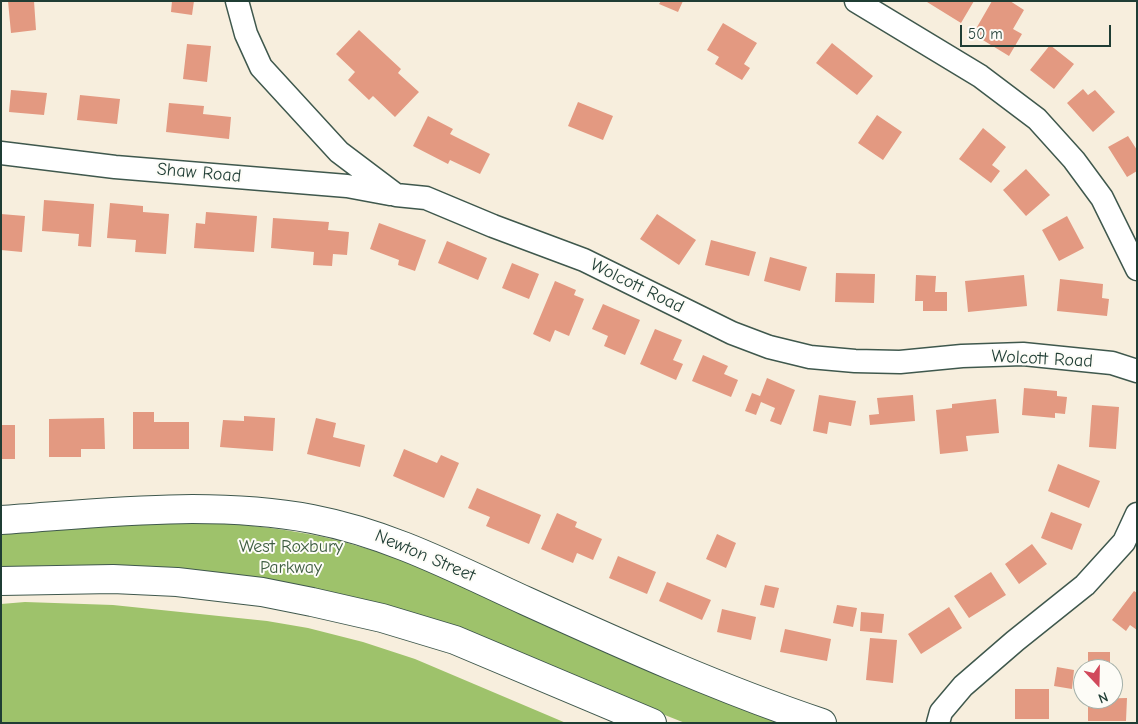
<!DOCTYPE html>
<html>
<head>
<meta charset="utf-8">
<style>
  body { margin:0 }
  #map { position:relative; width:1138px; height:724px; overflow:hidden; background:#f7eedd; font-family:"Comic Neue",sans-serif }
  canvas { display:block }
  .frame { position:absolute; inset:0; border:2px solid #1f3d34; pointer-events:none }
  .north { position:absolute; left:1073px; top:659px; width:50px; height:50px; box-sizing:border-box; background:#fdfcf7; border:1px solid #a4b0a9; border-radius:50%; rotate:159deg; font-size:14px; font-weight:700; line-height:20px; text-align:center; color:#1f3d34 }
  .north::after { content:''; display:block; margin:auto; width:18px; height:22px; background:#d1495b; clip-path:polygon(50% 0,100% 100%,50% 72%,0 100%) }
  .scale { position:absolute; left:960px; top:25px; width:151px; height:22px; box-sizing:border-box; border:2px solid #1f3d34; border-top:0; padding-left:6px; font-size:15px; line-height:18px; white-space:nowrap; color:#1f3d34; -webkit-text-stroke:4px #fdfcf7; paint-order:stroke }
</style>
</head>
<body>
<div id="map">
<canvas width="1138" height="724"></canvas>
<div class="frame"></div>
<div class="north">N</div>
<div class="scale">50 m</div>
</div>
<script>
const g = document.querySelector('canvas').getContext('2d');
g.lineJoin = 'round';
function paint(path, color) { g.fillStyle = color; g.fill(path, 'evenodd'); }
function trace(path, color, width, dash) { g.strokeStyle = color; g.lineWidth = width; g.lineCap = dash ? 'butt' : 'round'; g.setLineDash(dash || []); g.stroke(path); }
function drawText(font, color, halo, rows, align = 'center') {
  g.font = font + ' "Comic Neue",sans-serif'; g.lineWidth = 4; g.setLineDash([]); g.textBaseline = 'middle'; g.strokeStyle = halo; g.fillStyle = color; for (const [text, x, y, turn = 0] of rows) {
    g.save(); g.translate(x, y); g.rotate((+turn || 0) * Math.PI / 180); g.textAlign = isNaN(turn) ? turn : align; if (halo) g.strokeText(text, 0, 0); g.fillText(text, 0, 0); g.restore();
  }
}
const green = new Path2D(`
  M200,521C247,525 294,529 340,541C370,549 399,558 428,568L789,723H685L395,608L330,592L264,580L124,566L71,565L1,567V529Z
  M25,602L113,605L267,621L308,628L363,642L415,659L566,723H1V604Z`);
const building = new Path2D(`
  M8,1H34L36,30L11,33Z
  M172,1H194L192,15L171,12Z
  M661,1H683L678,12L659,4Z
  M928,1H974L961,23L927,2Z
  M992,1H1010L1024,10L1013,29L1022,34L1009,56L973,34Z
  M723,23L757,43L744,64L750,68L742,80L715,64L719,57L707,50Z
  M359,30L401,69L398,73L419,92L395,117L373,96L369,100L348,80L355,72L336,54Z
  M832,43L873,76L857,95L816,63Z
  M187,44L211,46L207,82L183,79Z
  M1050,45L1074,64L1054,89L1030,70Z
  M1083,89L1088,95L1095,90L1115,112L1093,132L1067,103Z
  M11,90L47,93L44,115L9,112Z
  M80,95L120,99L117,124L77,120Z
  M578,102L613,116L603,140L568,126Z
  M169,103L204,106L203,114L231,117L229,139L166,132Z
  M877,115L902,132L883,160L858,143Z
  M428,116L453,129L450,134L490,154L480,174L450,160L448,164L413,146Z
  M983,128L1006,147L992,165L1000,171L991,183L959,159Z
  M1128,136L1137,150V171L1127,177L1108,147Z
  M1026,169L1050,195L1026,216L1003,190Z
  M44,200L94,204L91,247L78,246L79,234L42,231Z
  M110,203L143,206V212L169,214L166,254L135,252L136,240L107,238Z
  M206,212L257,216L254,252L194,248L196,223L205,224Z
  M1,214L25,216L22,252L1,250Z
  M657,214L696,240L679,265L640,239Z
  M1067,216L1084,248L1059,261L1042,230Z
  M273,218L329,222L328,230L349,232L347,255L333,254L332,266L313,265L314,252L271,248Z
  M379,223L426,240L415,271L398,265L399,260L370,249Z
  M711,240L756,252L749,276L705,265Z
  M447,241L487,258L478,280L438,263Z
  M770,257L807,267L800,291L764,281Z
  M512,263L539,274L529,299L502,288Z
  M836,273L875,274L874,303L835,302Z
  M916,275L936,276L935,292H947V311H923V301H915Z
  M1024,275L1027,306L968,312L965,281Z
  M1060,279L1103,284L1102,298L1109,299L1107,316L1057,311Z
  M555,281L576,290L574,295L584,299L569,336L555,330L550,342L533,334Z
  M603,304L640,320L625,355L604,346L608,336L592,329Z
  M655,329L682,340L673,360L683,364L676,380L640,364Z
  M703,355L728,366L724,374L738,380L731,397L692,381Z
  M767,378L795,390L781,425L770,421L775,408L761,402L756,415L745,411L752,393L760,396Z
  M1024,388L1057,391V396L1067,397L1065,414L1055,413V418L1022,415Z
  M819,395L856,401L851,426L829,422L827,434L813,431Z
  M913,395L915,421L870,425L869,415L879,414L877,398Z
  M996,399L999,433L966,436L968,451L940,454L936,410L952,408V404Z
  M1092,405L1119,407L1116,449L1089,447Z
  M133,412H154V422H189V449H133Z
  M244,416L275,418L273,451L220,447L223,420L244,421Z
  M104,418L105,449H81V457H49V419Z
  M316,418L336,423L333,437L365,445L360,467L307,454Z
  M1,425H15V459H1Z
  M404,449L437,463L441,455L459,463L444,498L393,476Z
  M1058,464L1100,481L1089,508L1048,491Z
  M477,488L541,515L529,544L486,526L490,517L468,508Z
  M1051,512L1082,524L1072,550L1041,538Z
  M557,513L577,522L575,527L602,539L593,560L577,553L573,563L541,549Z
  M717,534L736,543L726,568L706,559Z
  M1032,544L1047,564L1019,584L1005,564Z
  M618,556L656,572L647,594L609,578Z
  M991,572L1006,595L969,618L954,596Z
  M667,582L711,600L702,620L659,601Z
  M765,585L779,588L774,608L760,605Z
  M1134,591L1137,593V630L1130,625L1126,631L1112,620Z
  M837,605L857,608L853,627L833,623Z
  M949,607L962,628L921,654L908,634Z
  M722,609L756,617L751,640L717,632Z
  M861,612L884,614L882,633L860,631Z
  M785,629L831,639L827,661L780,652Z
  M870,638L897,640L893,683L866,680Z
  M1088,652H1110V669H1088Z
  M1057,667L1074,670L1072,689L1054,686Z
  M1015,689H1049V719H1015Z
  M1127,698L1126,721H1088V699Z`);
const minor = new Path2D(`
  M237,1L246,34L261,67L339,152L396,195L426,198L493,226L584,260L732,333L769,347L810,357L855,361L900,362L962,356L1023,354L1112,363L1137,371
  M856,1L980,76L1037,119L1074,160L1102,198L1137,269
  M1,153L115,167L347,186L390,194
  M938,723L941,712L963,686L1015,641L1085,585L1124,542L1137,514`);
const major = new Path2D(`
  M1,520C104,513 210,500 312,519C390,534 454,568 526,601C623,645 720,689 822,723
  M1,581L113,579L177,582L262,592L312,602L382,618L455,640L652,723`);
const streetNames = [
  ["Shaw Road",199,173,5],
  ["Wolcott Road",637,286,26],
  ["Wolcott Road",1042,359,3],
  ["Newton Street",425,556,23]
];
const parkNames = [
  ["West Roxbury",291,547],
  ["Parkway",291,568]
];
paint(green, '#9ec26b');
paint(building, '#e39981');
trace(minor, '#3f584d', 25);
trace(major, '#3f584d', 30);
trace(minor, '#fff', 22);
trace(major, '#fff', 28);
drawText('18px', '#1f3d34', '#fdfcf7', streetNames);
drawText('18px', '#3f5e42', '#fdfcf7', parkNames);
</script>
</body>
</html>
